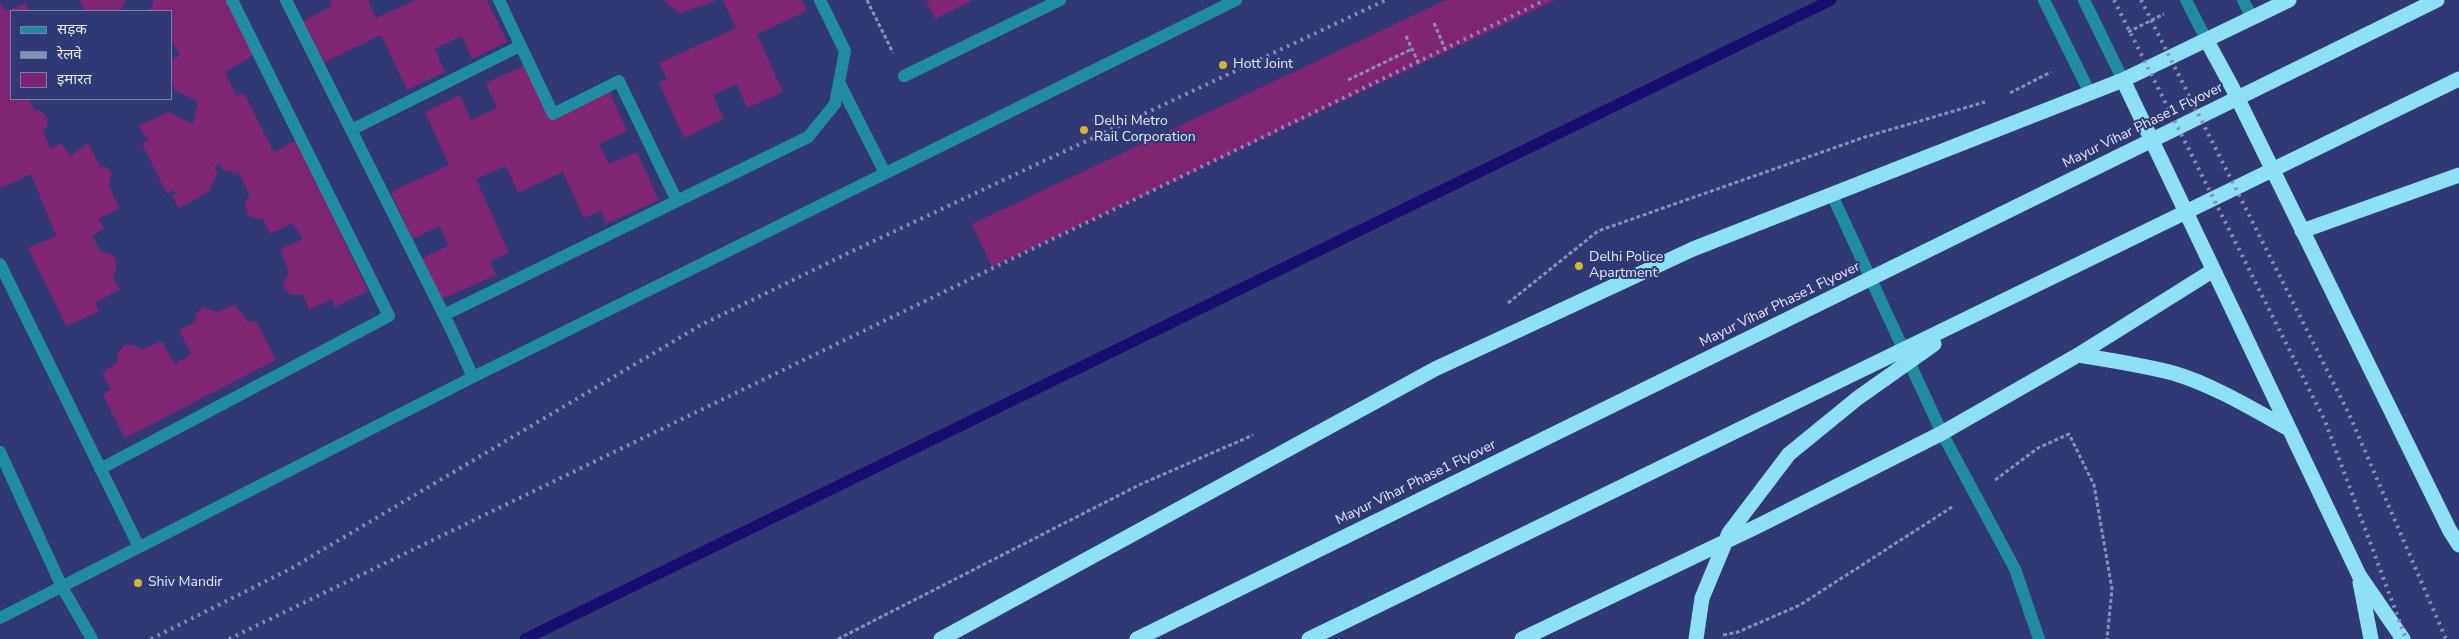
<!DOCTYPE html>
<html>
<head>
<meta charset="utf-8">
<style>
  body { margin:0 }
  #map { position:relative; width:2459px; height:639px; overflow:hidden; background:#303973; font-family:"Nunito Sans","Noto Sans Devanagari",sans-serif }
  canvas { display:block }
  .legend { position:absolute; left:10px; top:10px; width:162px; height:90px; box-sizing:border-box; background:#303973; border:1px solid #7980a9; margin:0; padding:6px 9px; list-style:none; font-size:15px; color:#e7ebf9 }
  .legend li { display:flex; align-items:center; gap:10px; height:25px }
  .legend b { width:25px; border:1px solid #7980a9 }
</style>
</head>
<body>
<div id="map">
<canvas width="2459" height="639"></canvas>
<ul class="legend">
<li><b style="height:6px;background:#218ca0"></b>सड़क</li>
<li><b style="height:6px;background:#878eb3"></b>रेलवे</li>
<li><b style="height:14px;background:#7f2572"></b>इमारत</li>
</ul>
</div>
<script>
const g = document.querySelector('canvas').getContext('2d');
g.lineJoin = 'round';
function trace(path, color, width, dash) { g.strokeStyle = color; g.lineWidth = width; g.lineCap = dash ? 'butt' : 'round'; g.setLineDash(dash || []); g.stroke(path); }
function paint(path, color) { g.fillStyle = color; g.fill(path, 'evenodd'); }
function drawText(font, color, halo, rows, align = 'center') {
  g.font = font + ' "Nunito Sans",sans-serif'; g.lineWidth = 4; g.setLineDash([]); g.textBaseline = 'middle'; g.strokeStyle = halo; g.fillStyle = color; for (const [text, x, y, turn = 0] of rows) {
    g.save(); g.translate(x, y); g.rotate((+turn || 0) * Math.PI / 180); g.textAlign = isNaN(turn) ? turn : align; if (halo) g.strokeText(text, 0, 0); g.fillText(text, 0, 0); g.restore();
  }
}
const stream = new Path2D(`
  M525,639L1831,0`);
const building = new Path2D(`
  M80,0H125L121,11H85Z
  M154,0H226L254,55L225,72L237,96L244,93L274,152L297,140L368,291L335,307L332,299L309,310L303,295L291,294L285,290L283,284L289,272L280,249L303,239L292,223L270,234L263,219L251,217L247,214L245,201L250,196L239,173L223,170L220,164L214,167L218,173L209,192L179,208L172,196L177,193L174,190L167,194L142,144L149,140L138,126L169,112L193,124L198,101L175,91L171,79V60L180,55L171,40V11H149Z
  M329,0H368L376,18L415,0H487L507,42L472,59L462,36L435,49L445,72L407,90L381,35L323,63L303,21L332,6Z
  M663,0H718L679,13Z
  M723,0H802L807,11L757,34L783,92L747,108L737,84L713,95L724,119L684,138L659,83L667,79L659,63L736,28Z
  M926,0H973L935,19Z
  M1446,0H1556L992,267L972,224Z
  M0,2L5,11L26,3L29,11H11V99H28L35,110L41,111L47,117L48,125L43,131L51,149L61,143L70,156L88,143L101,167H106L112,172L109,185L119,209L98,219L105,228L92,236L101,252L110,253L116,260V270L113,278L120,289L95,303L99,312L66,326L28,248L56,236L31,174L1,188L0,186Z
  M525,65L550,118L609,90L627,131L599,144L609,164L637,152L659,200L606,224L601,211L584,218L563,172L518,193L506,166L476,179L509,253L490,261L496,275L440,300L421,259L448,246L440,226L412,239L391,192L449,165L425,112L460,95L471,120L497,108L486,83Z
  M235,304L248,322L256,321L276,360L125,438L103,395L111,389L102,373L118,362L117,354L124,345H134L141,350L161,341L175,364L191,354L179,330L196,321V314L203,307L218,312Z`);
const path = new Path2D(`
  M867,0L893,53
  M1434,23L1446,51
  M2128,32L2164,14
  M1406,36L1419,64
  M1348,80L1412,49
  M2010,93L2051,72
  M1508,303L1598,231L1865,137L1985,102
  M1995,480L2038,448L2069,434L2094,485L2112,589L2107,639
  M1723,635L1738,632L1800,605L1952,507
  M838,639L1139,485L1253,435`);
const minor = new Path2D(`
  M286,0L450,327L473,377
  M499,0L553,114L619,81L677,201
  M2044,0L2090,93
  M2084,0L2123,80
  M2186,0L2207,41
  M2243,0L2252,18
  M904,76L1060,0
  M839,82L885,173
  M351,130L520,46
  M1832,195L1942,433L2015,569L2039,639
  M0,264L139,547
  M444,315L808,137L835,104L845,51L820,0
  M0,452L62,587L92,639
  M100,469L389,316L232,0
  M0,618L473,377L1236,0`);
const highway = new Path2D(`
  M2207,41L2232,87L2450,531L2459,545
  M2123,80L2359,575L2403,639
  M2302,231L2459,175
  M2078,355C2110,360 2142,365 2173,373C2213,385 2251,408 2287,428
  M2360,582L2371,639
  M941,639L1435,369L1693,249L2123,80L2289,0
  M1137,639L2437,0
  M1309,639L2459,79
  M1522,639L1760,525L1942,433L2078,355L2212,271
  M1696,639L1702,598L1729,533L1789,454L1859,397L1934,344`);
const rail = new Path2D(`
  M2114,0L2325,421L2406,639
  M2141,0L2349,414L2446,639
  M151,639L292,568L701,325L844,255L1386,0
  M229,639L1545,0`);
const markers = [
  [1223,65,5,"#d5b534"],
  [1084,130,5,"#d5b534"],
  [1579,266,5,"#d5b534"],
  [138,583,5,"#d5b534"]
];
const poiNames = [
  ["Hott Joint",1233,65],
  ["Delhi Metro",1094,122],
  ["Rail Corporation",1094,138],
  ["Delhi Police",1589,258],
  ["Apartment",1589,274],
  ["Shiv Mandir",148,583]
];
const streetNames = [
  ["Mayur Vihar Phase1 Flyover",2143,126,-26],
  ["Mayur Vihar Phase1 Flyover",1780,305,-26],
  ["Mayur Vihar Phase1 Flyover",1416,483,-26]
];
trace(stream, '#190e6f', 11);
paint(building, '#7f2572');
trace(path, '#8a91b5', 3, [4, 2.5]);
trace(minor, '#218ca0', 12);
trace(highway, '#8ee1f4', 15);
trace(rail, '#878eb3', 4, [2.5, 5]);
for (const [x, y, r, color] of markers) { const dot = new Path2D(); dot.arc(x, y, r, 0, 2 * Math.PI); g.fillStyle = color; g.fill(dot); trace(dot, '#303973', 2); }
drawText('14px', '#e7ebf9', '#303973', poiNames, 'left');
drawText('14px', '#e7ebf9', '#303973', streetNames);
</script>
</body>
</html>
